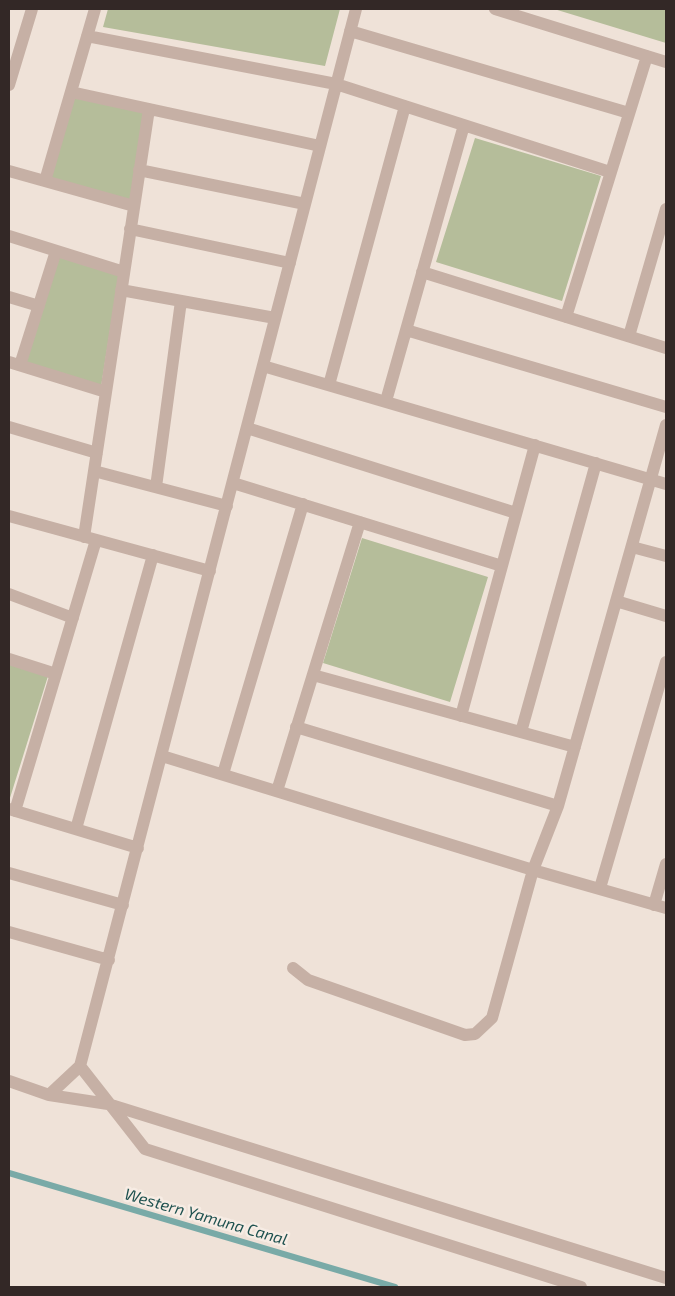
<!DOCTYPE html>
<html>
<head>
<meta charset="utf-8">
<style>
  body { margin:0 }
  #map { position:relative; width:675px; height:1296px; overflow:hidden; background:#efe2d8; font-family:"Exo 2",sans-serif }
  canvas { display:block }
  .frame { position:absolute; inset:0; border:10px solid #332826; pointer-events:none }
</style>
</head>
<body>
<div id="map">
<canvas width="675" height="1296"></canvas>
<div class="frame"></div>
</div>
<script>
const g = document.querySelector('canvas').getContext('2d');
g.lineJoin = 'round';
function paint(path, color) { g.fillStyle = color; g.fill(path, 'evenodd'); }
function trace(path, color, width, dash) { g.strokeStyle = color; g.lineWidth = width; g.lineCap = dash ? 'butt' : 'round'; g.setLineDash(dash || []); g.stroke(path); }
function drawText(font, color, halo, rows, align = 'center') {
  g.font = font + ' "Exo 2",sans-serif'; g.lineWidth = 5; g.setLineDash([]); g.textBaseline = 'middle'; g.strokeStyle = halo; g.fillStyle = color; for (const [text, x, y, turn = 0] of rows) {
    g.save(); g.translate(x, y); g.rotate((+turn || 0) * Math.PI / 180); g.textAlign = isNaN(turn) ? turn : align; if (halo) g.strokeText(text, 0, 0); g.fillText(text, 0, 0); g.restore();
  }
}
const green = new Path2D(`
  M108,9H340L325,66L103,27Z
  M554,9H666V43Z
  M75,94L144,111L132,202L50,179Z
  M475,138L601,176L562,301L436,262Z
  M59,255L119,274L101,387L24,362Z
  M362,538L488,577L450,702L323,663Z
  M9,664L48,676L9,801Z`);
const stream = new Path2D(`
  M9,1173L395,1287`);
const minor = new Path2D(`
  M495,9L666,62
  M350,31L629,113
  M87,36L336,84L610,172
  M9,85L32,9
  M71,92L320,146
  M139,170L305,204
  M9,171L134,206
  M45,181L95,9
  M130,229L290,263
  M9,236L124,272
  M422,272L666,348
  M121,290L275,318
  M9,297L39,306
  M566,317L647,56
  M406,330L666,407
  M629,336L666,209
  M9,362L106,392
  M20,365L56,251
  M263,366L666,484
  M329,385L405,106
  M386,401L464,125
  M9,427L97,453
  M247,428L516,513
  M94,471L227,506
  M233,483L502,566
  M156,487L181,301
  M9,516L210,571
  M84,537L149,109
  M632,547L666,556
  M9,594L73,618
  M616,601L666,616
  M9,659L56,674
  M313,675L575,747
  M461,716L535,445
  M296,727L558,806
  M521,732L596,463
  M162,756L533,870L666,908
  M223,774L303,504
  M277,791L360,522
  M9,809L138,848
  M15,811L96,540
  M76,829L153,555
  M9,873L123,905
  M600,888L666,662
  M654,905L666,864
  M9,932L109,960
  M293,968L308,980L465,1035L475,1034L492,1018L533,870L558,806L666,425
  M80,1066L145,1149L581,1287
  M9,1081L49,1095L80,1066L356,9
  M49,1095L108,1104L666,1278`);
const waterNames = [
  ["Western Yamuna Canal",206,1217,16]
];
paint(green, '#b5bd9a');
trace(stream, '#79aaa7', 6);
trace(minor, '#c6b0a5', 12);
drawText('italic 16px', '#1e514f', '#f7ece4', waterNames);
</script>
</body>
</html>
